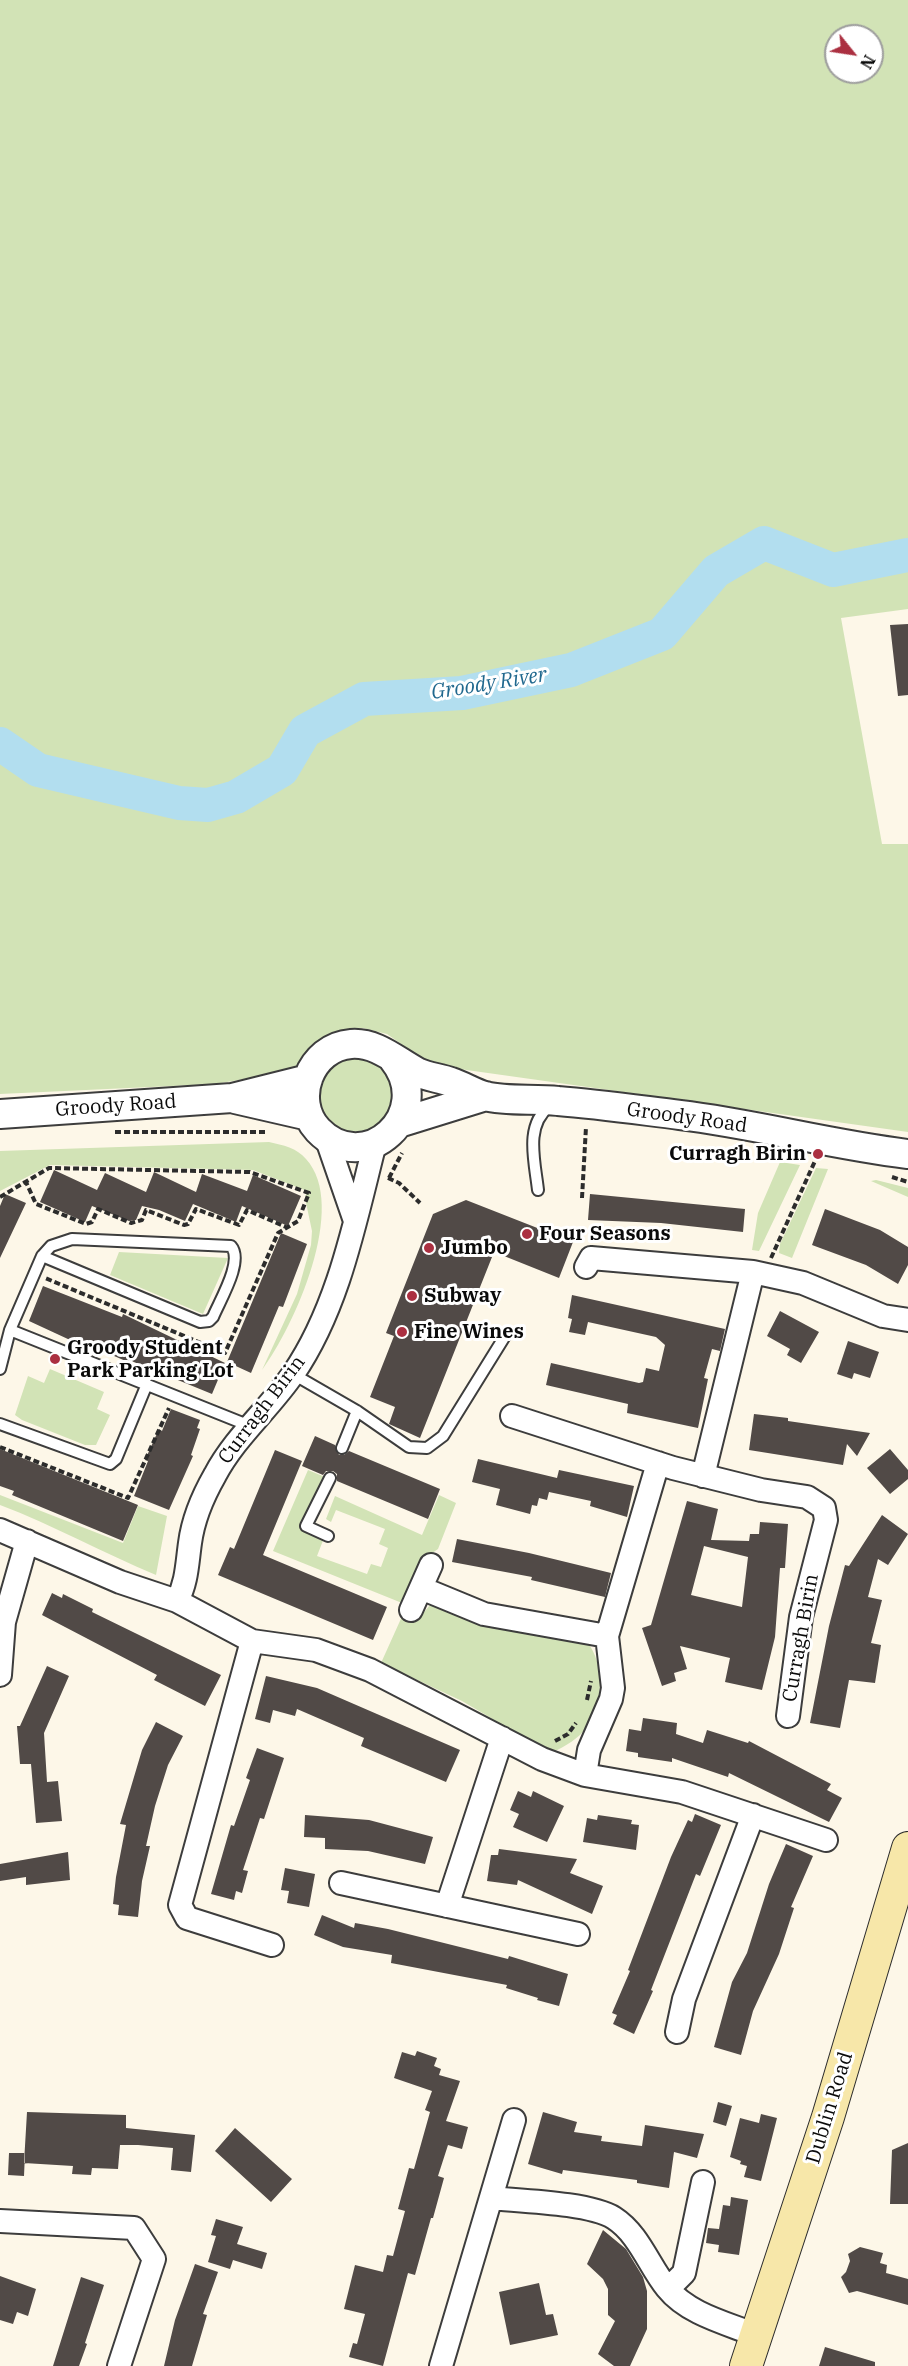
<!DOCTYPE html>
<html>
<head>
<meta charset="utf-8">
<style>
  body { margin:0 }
  #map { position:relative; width:908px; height:2366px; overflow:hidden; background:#fdf7e8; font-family:"IBM Plex Serif",serif }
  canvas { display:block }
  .north { position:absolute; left:824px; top:24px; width:60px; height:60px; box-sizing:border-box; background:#fff; border:2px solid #9d9d9d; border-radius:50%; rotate:120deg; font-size:16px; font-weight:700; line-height:24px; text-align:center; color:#0a0a0a }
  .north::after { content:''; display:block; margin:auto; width:21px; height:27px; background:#ab3041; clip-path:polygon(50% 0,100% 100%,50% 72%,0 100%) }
</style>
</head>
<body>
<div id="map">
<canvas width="908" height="2366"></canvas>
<div class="north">N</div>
</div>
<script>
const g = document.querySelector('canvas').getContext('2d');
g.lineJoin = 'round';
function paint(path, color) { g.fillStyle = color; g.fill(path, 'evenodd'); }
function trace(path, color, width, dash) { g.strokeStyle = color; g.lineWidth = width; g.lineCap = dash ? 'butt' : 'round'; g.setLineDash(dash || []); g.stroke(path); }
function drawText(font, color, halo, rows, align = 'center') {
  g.font = font + ' "IBM Plex Serif",serif'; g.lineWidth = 6; g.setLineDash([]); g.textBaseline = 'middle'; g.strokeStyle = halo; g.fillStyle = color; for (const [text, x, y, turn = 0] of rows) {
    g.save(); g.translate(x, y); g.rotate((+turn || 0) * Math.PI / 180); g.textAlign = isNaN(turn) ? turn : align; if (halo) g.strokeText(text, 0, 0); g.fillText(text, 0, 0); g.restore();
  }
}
const green = new Path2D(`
  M0,0H908V609L841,618L882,844H908V1132L431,1065L387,1034L363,1028L340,1032L291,1071L215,1084L0,1094ZM836,36H872V72H836Z
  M318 1095a38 38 0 1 1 76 0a38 38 0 1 1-76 0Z
  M269,1142C283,1145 297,1148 306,1159C349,1206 294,1327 262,1370L297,1294L311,1245L312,1231L305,1198L307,1191L253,1170L50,1165L0,1191V1151Z
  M780,1162L800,1165L759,1251L752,1250L758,1213Z
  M816,1168L828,1169L792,1258L779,1253L780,1244Z
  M876,1180L908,1188V1197L871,1181Z
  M119,1252L228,1258L203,1314L110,1275Z
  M50,1369L104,1392L97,1409L110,1415L96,1445H85L22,1420L15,1415L28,1376L44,1383Z
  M308,1470L325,1477L302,1529L324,1538L317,1556L367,1574L371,1564L381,1567L388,1548L379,1544L385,1529L336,1510L331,1522L326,1519L335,1496L422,1535L439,1495L456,1503L438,1549L425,1558L402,1603L273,1551Z
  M0,1495L123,1543L138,1506L167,1516L156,1575C103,1553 53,1525 0,1505Z
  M431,1604L587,1642C605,1664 604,1704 587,1727C578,1739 566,1746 553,1752L511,1735L491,1718L462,1701L381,1663L404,1612L418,1619Z`);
const river = new Path2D(`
  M0,744L38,770L179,803L208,805L236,797L282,770L305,731L364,699L462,693L571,670L662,634L716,571L764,543L833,570L908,555`);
const building = new Path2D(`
  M908,624V695L898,696L890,625Z
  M54,1170L97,1190L105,1173L146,1192L154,1172L196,1192L202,1174L247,1191L253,1175L301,1196L288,1226L242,1206L236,1222L193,1204L185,1221L159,1210L142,1206L136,1220L129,1221L92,1206L85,1222L40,1202Z
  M5,1194L26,1203L0,1258V1206Z
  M590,1194L745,1209L743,1232L661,1223L588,1220Z
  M466,1200L573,1242L559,1278L494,1252L420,1438L389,1424L395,1407L370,1397L394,1336L386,1333L433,1214Z
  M825,1209L880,1230L908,1247V1265L898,1284L866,1265L812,1245Z
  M281,1233L307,1244L283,1307L279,1306L251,1373L227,1362Z
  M43,1286L122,1317L123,1314L225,1363L212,1394L129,1360L128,1362L84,1343L83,1346L29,1321Z
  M572,1295L725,1329L720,1351L712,1349L704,1378L708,1379L698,1428L627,1413L628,1404L546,1385L551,1363L639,1383L643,1382L646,1368L659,1371L665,1345L656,1337L588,1322L585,1335L569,1332L572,1319L568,1318Z
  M780,1311L819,1332L801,1363L787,1355L790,1349L767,1336Z
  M848,1341L879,1352L870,1378L854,1373L852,1379L837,1374Z
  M171,1409L200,1420L197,1428L200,1429L191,1455L193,1456L169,1510L134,1496L148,1461L145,1460L159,1429L162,1431Z
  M754,1414L788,1418V1421L870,1433L857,1456L847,1444L843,1465L749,1450Z
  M315,1436L335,1445L339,1455H344L349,1451L440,1489L428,1519L337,1481V1474L333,1471H326L323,1475L302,1466Z
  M0,1449L138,1505L123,1541L12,1495L14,1491L0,1486Z
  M890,1449L908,1470V1479L890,1494L867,1468Z
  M275,1450L302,1461L263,1555L387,1607L373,1640L218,1575L230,1547L234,1549Z
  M478,1459L557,1478L559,1470L634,1486L627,1517L590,1506L591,1501L549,1492L547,1500L539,1498L537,1506L532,1505L530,1514L496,1505L500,1489L472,1482Z
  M687,1501L718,1509L711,1540L749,1541L750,1534H759L760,1522L788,1524L785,1568H780L775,1637L762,1690L725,1682L730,1658L680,1646L687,1669L674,1673L676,1681L662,1686L642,1628L651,1625ZM704,1546L748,1557L742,1607L691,1595Z
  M882,1515L908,1534L888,1565L878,1559L868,1597L882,1600L871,1643L881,1645L875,1683L849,1680L840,1728L810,1723L829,1626L845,1565L849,1566Z
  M457,1539L529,1553L611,1573L605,1597L531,1580L532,1577L452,1562Z
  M52,1593L62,1598L63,1594L93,1609L92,1612L221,1675L205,1706L154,1680L157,1675L42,1615Z
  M47,1666L69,1676L44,1733L47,1782L58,1781L62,1821L36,1823L31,1764H20L17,1726H20Z
  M266,1676L317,1688L460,1750L446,1782L361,1746L364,1738L297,1709L295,1716L273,1710L270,1723L255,1719Z
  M643,1718L677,1723L676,1734L703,1743L707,1730L748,1743L749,1741L831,1784L827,1790L842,1798L829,1822L729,1773L728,1777L672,1758V1762L638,1757V1753L626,1751L629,1729L641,1731Z
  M156,1722L183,1736L168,1765L155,1806L146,1846H150L142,1881L138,1917L118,1915L119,1905L113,1904L116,1877L126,1825L120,1824L142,1750Z
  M257,1748L284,1758L264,1819L260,1818L243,1870L248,1871L242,1893L236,1891L234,1900L211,1894L231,1825L234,1826L250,1780L246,1778Z
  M518,1791L531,1797L533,1791L564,1806L547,1842L513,1827L519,1814L510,1810Z
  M695,1814L721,1825L700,1876L696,1874L651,1990L653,1991L634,2034L613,2024L617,2015L612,2013L630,1971L628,1970L671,1857L688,1820L692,1822Z
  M305,1815L369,1820L433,1837L425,1864L368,1851L325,1849V1838L304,1837Z
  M598,1815L632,1820L631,1824L639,1825L636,1850L583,1842L587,1818L597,1820Z
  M786,1844L813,1856L791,1907L794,1908L779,1954L753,2011L741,2055L714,2047L732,1982L747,1953L769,1884Z
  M499,1849L577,1859L570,1873L603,1886L592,1914L518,1880L517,1885L487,1881L491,1855H498Z
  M68,1852L70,1880L26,1885V1877L0,1881V1864Z
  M285,1868L315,1874L309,1907L287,1903L289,1891L281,1890Z
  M322,1915L354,1928L355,1923L388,1929L508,1959L509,1956L568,1974L559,2006L537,2000L538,1998L506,1988L507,1985L391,1963L392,1955L343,1947L314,1935Z
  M417,2051L437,2058L434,2066L441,2069L439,2075L460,2081L446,2121L468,2127L462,2149L448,2145L438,2176L444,2178L433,2218H431L415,2275L408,2273L383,2366L349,2357L353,2343L357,2344L365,2314L344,2309L355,2265L383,2272L387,2255L393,2256L405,2211L398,2209L409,2168L414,2169L430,2112L425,2110L432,2091L394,2078L402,2052L415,2056Z
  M718,2102L732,2106L726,2126L713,2122Z
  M27,2112L126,2115V2128L195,2135L191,2172L171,2170L173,2148L138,2145H120L118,2169L92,2168L91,2175L72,2174L73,2166L24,2163Z
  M543,2112L577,2122L574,2132L602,2136L601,2141L642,2146L645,2125L704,2134L697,2158L674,2152L669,2188L637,2183V2180L563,2170L562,2174L528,2164Z
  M761,2114L777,2118L761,2181L744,2177L747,2166L740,2164L741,2161L730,2157L740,2118L759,2123Z
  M235,2128L292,2179L271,2202L215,2151Z
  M908,2143V2204H890L892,2150Z
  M9,2153H25L24,2176L8,2175Z
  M731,2197L748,2200L739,2255L718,2252L719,2245L706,2243L708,2228L719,2229L723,2205L730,2206Z
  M216,2219L243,2227L237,2244L267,2253L262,2269L233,2260L230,2269L208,2262L216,2236L211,2235Z
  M603,2230L626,2249L643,2277L647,2291V2329L630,2366H614L598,2354L615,2321L608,2315V2289L603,2279L587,2264Z
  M860,2247L883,2253L880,2263L887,2265L886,2273L908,2279V2305L857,2291L849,2293L841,2277L846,2272L850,2261L848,2254Z
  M195,2264L218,2272L203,2314L207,2315L192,2366H164L175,2320Z
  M0,2276L36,2289L28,2316L17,2312L13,2324L0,2320Z
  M81,2277L104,2285L85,2343L87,2344L79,2366H53Z
  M539,2283L546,2315L553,2314L558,2335L510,2345L499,2292Z
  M825,2347L875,2362V2366H819Z`);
const path = new Path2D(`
  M115,1132H266
  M892,1177L908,1182
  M388,1178L399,1183L420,1203
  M389,1178L402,1153
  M25,1180L36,1204L86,1224L92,1222L98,1209L131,1223L142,1220L146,1210L184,1225L188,1224L196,1209L239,1225L247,1210L286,1227
  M0,1197L49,1168L250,1172L309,1193L298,1221L278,1233L225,1353L45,1278
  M582,1198L586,1127
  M771,1258L815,1161
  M0,1447L128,1498L169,1408
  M587,1700L591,1681
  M555,1741L568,1734L576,1723`);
const service = new Path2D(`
  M538,1190C535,1162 524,1125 550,1106
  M10,1330L250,1426
  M0,1369L10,1330L42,1256L51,1246L72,1239L231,1246C244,1261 220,1300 213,1317L209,1321L200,1322L42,1256
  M293,1374L357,1411L409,1447L427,1448L443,1436L505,1336
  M0,1424L110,1464L116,1459L147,1384
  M342,1448L357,1411
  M328,1536L306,1526L330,1478`);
const minor = new Path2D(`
  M326,1137L355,1221
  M586,1267L591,1258L753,1272L703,1476
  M753,1272L803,1283L883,1316L908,1320
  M512,1416L673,1468L761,1490L807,1497L824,1508L826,1520L801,1617L788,1716
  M0,1530L120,1582L177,1601C187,1582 187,1564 190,1543C193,1520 203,1496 215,1475C235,1437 269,1409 293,1374C339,1307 355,1221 375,1143
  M421,1588L484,1614L607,1636
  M177,1601L252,1641L316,1650L370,1670L542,1759L585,1775L682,1792L826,1840
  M411,1610L431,1565
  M252,1641L180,1905L187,1918L272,1945
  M0,1675L4,1622L27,1541
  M585,1775L589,1750L611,1699L613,1688L607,1636L658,1463
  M341,1883L578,1934
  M447,1906L502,1738
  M677,2032L684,1999L753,1815
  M491,2198C522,2201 590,2203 614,2218C639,2234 649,2266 667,2288C688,2314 726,2323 756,2335
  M0,2221L134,2228L154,2259L119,2366
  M668,2289L684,2273L703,2182
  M441,2366L514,2120`);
const tertiary = new Path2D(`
  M393,1059C437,1113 365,1179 318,1130C290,1100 310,1047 351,1044C376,1042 395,1060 417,1072C427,1077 440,1078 451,1082C463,1086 474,1093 485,1096C507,1102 535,1098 558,1101C598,1104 639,1110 680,1115C756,1124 831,1145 908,1154
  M235,1099L309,1116
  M0,1114L232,1098L308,1079
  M399,1123L486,1096`);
const secondary = new Path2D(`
  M746,2366L828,2117L908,1848`);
const markers = [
  [818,1154,6,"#ab3041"],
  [527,1234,6,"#ab3041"],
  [429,1248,6,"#ab3041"],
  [412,1296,6,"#ab3041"],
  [402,1332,6,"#ab3041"],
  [55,1359,6,"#ab3041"]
];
const streetNames = [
  ["Groody Road",116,1106,-4],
  ["Groody Road",687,1118,8],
  ["Curragh Birin",262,1410,-53],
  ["Curragh Birin",801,1638,-80],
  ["Dublin Road",830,2108,-73]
];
const poiNames = [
  ["Curragh Birin",806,1154,"right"],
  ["Four Seasons",539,1234],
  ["Jumbo",441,1248],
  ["Subway",424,1296],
  ["Fine Wines",414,1332],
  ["Groody Student",67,1348],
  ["Park Parking Lot",67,1371]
];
const waterNames = [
  ["Groody River",489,684,-9]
];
paint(green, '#d2e3b6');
trace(river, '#b2deef', 34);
paint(building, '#514a47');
trace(service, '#3d3d3d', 14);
trace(minor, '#3d3d3d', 26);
trace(tertiary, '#3d3d3d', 32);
trace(secondary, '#2c2c2c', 34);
trace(path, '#2c2c2c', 4, [6, 3]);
trace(service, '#fff', 10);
trace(minor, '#fff', 22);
trace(tertiary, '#fff', 28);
trace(secondary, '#f7e7a9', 32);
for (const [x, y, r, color] of markers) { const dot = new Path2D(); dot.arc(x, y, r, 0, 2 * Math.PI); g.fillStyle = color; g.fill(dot); trace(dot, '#fff', 2); }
drawText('20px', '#0a0a0a', '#fff', streetNames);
drawText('bold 20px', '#0a0a0a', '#fff', poiNames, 'left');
drawText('italic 21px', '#20688e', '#fff', waterNames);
</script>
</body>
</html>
